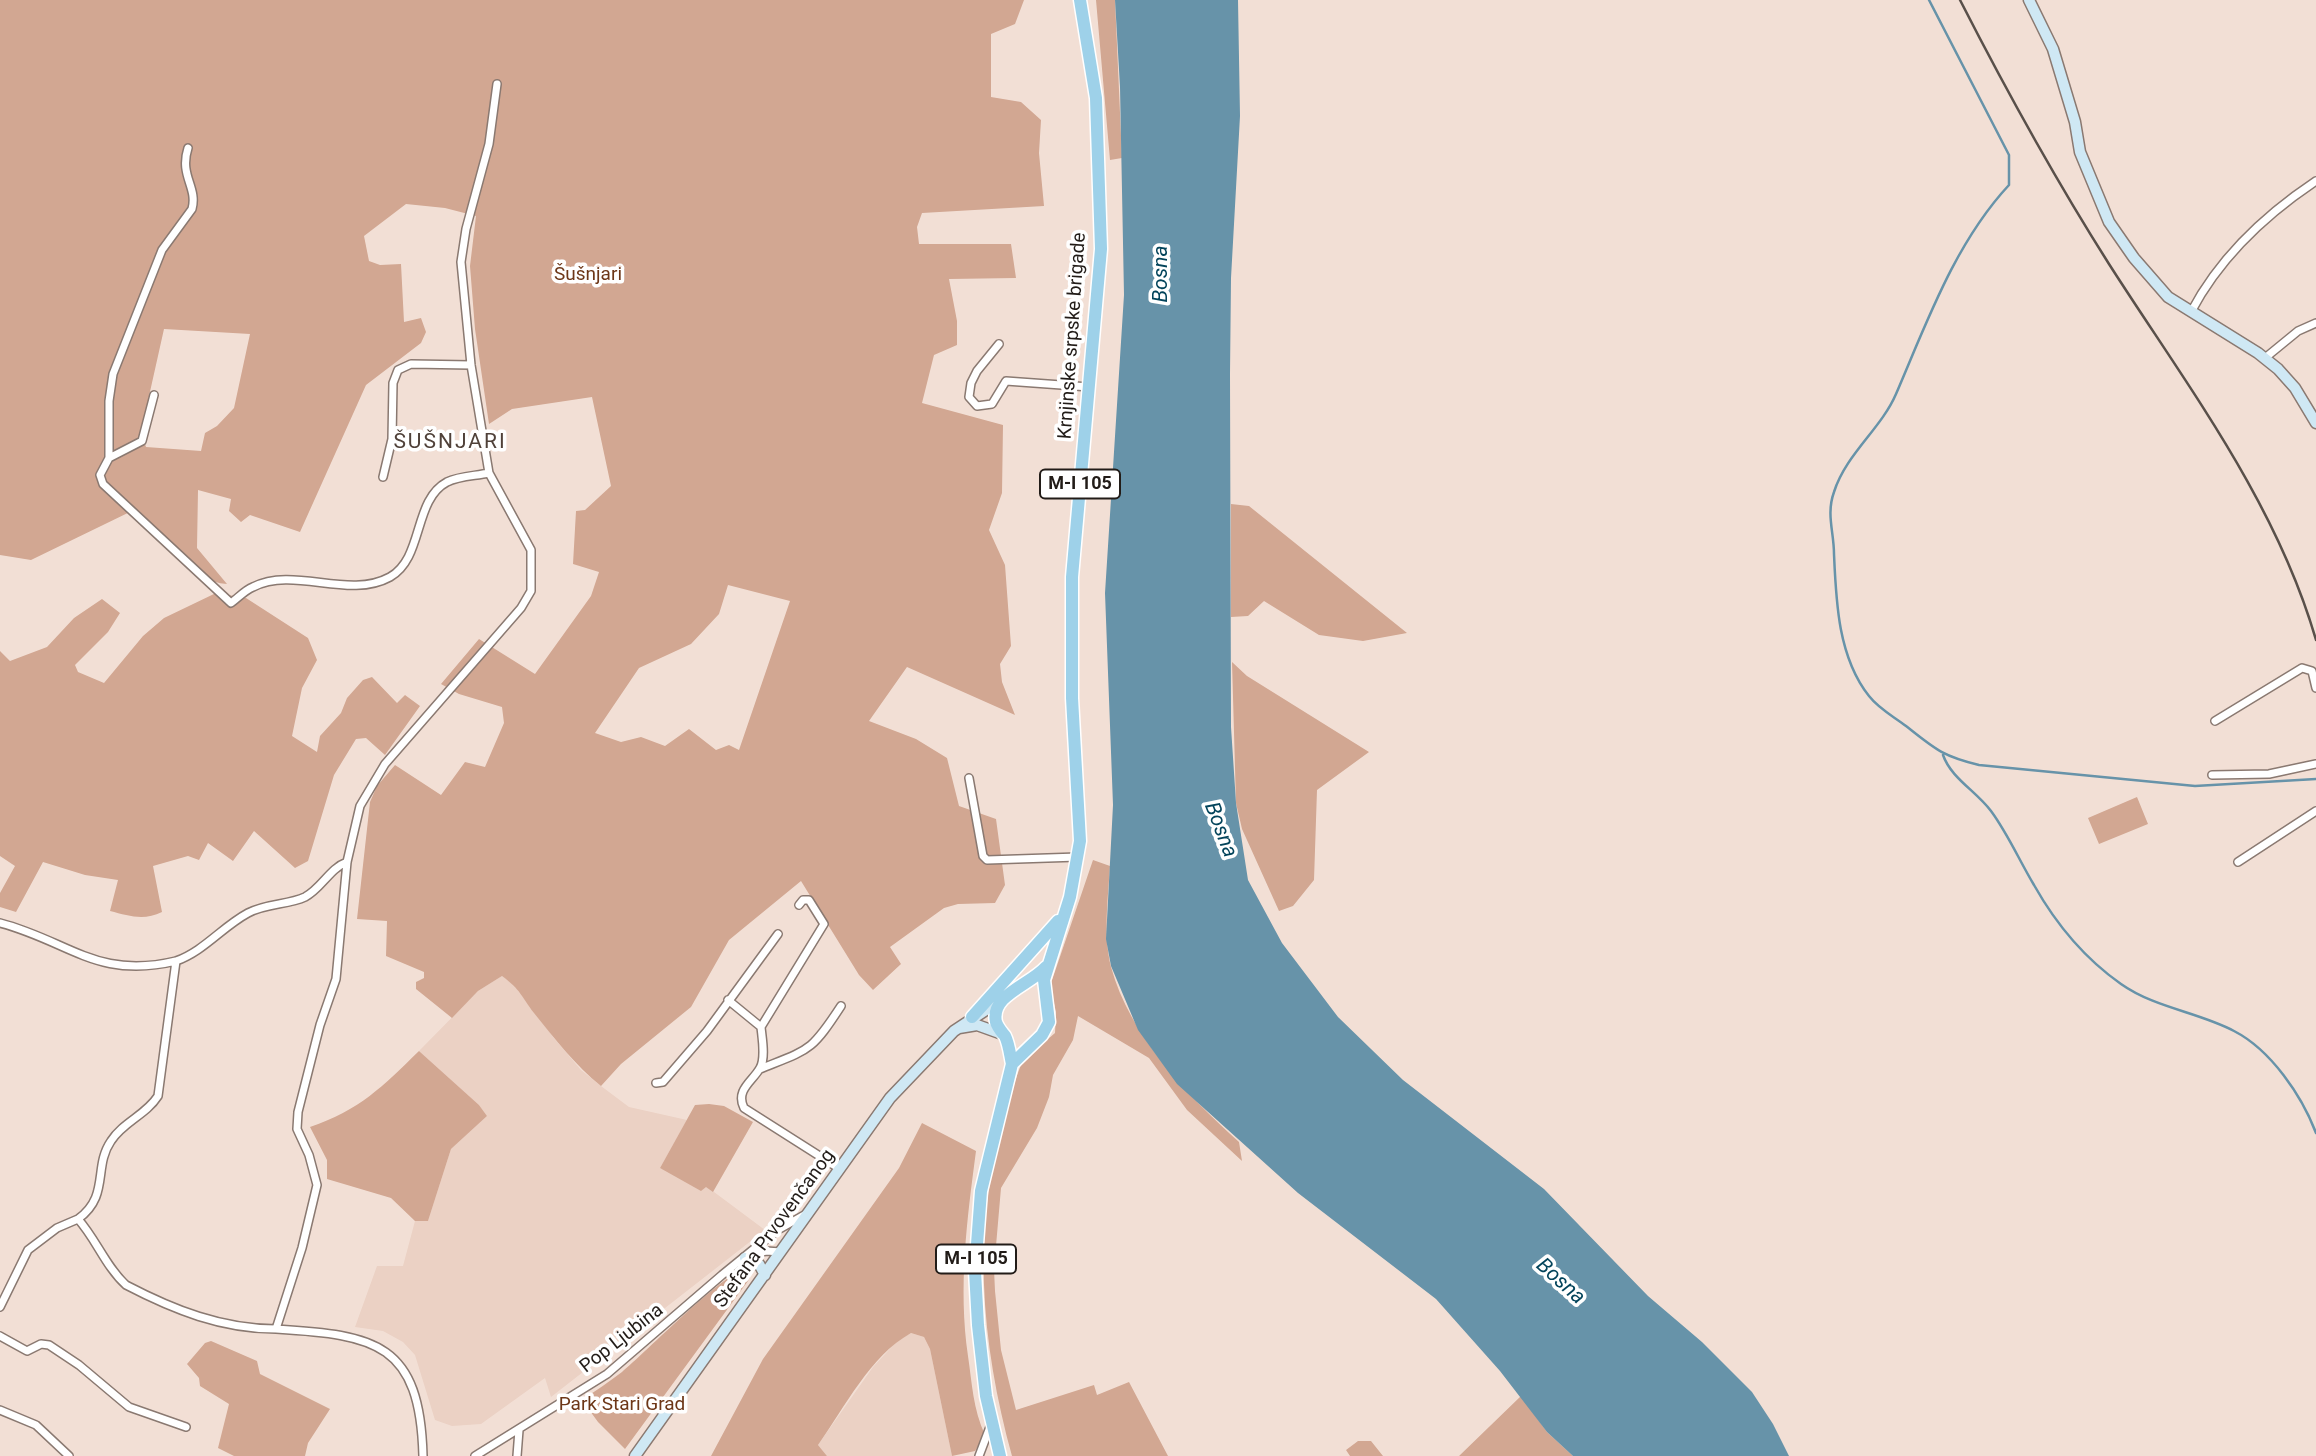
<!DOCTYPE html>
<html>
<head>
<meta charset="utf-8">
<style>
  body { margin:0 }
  canvas { display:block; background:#f2dfd5 }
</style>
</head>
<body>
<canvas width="2316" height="1456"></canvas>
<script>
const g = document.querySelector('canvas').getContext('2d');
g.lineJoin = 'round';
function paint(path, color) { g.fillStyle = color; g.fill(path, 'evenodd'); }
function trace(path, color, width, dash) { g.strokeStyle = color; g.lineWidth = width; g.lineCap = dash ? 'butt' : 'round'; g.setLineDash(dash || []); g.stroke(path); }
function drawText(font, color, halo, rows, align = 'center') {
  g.font = font + ' Roboto,sans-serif'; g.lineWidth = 7; g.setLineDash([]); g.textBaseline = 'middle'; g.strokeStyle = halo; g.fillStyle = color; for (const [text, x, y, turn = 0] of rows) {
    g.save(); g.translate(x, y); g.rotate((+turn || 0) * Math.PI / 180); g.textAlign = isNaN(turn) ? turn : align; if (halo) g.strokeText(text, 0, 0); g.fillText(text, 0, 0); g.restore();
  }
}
const built = new Path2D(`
  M502,976L521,990L553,1037L581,1070L601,1086L629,1107L687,1120L660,1168L706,1186L765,1230L551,1397L545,1378L481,1424L452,1426L435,1420L415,1355L403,1342L383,1331L355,1327L377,1266H403L415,1221H428L451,1149L487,1116L479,1105L419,1051L478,991Z
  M911,1333L924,1337L930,1349L952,1456H827L818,1445L873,1367L898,1340Z`);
const green = new Path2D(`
  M0,0H1024L1015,24L991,34V97L1021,102L1041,120L1039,153L1044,206L922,213L917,227L919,244H1011L1016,278L949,279L957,321V345L934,355L922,403L1003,425L1002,493L989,530L1005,565L1011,646L1000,664L1002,682L1015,715L907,667L869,721L916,739L947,758L959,806L996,819L1005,885L995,903L958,904L944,908L890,947L901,964L873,990L859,975L801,881L729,940L691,1007L621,1064L601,1086C575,1065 555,1039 534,1013C521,996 521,990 502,976L478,991L452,1018L416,989V982L424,978V972L386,956L387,921L357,919L370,802L377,786L395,765L441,795L465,762L485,767L504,723L502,707L459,694L441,684L479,639L535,674L591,596L599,572L573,564L576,511L585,510L611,486L592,397L512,409L489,424L475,329L470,266L476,216L445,208L406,204L364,236L369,261L380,265L401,264L404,322L421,318L426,332L421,343L366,385L300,532L250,515L241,522L229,511L231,499L198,490L197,548L227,584C192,583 158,535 136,509L31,560L0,555ZM164,329L250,334L234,408L217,426L205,433L201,451L146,447L141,432ZM728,585L790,601L739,750L729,745L716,750L689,729L665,746L641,737L621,742L595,733L639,668L691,644L719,614Z
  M1096,0H1115L1122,158L1110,160Z
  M1231,504L1249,506L1407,633L1363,641L1319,635L1264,601L1248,616L1231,617Z
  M216,593L246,598L308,638L317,660L302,688L292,736L317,752L320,736L341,713L347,698L363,680L372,677L397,703L405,695L420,706L385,755L366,738L356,739L334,775L308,861L295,868L254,831L233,861L208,843L199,860L188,856L153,866L162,912C144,921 129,916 110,911L118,880L85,875L43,862L16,912L0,907V893L15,866L0,856V651L10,661L47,647L74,618L102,599L120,613L108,632L75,665L78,672L104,683L143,636L164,618Z
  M1232,662L1247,676L1369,752L1317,790L1314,880L1293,906L1279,911L1242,829L1236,803Z
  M2137,797L2148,824L2099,844L2088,818Z
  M1093,860L1110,866C1108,898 1103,935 1111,967C1130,1036 1187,1095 1239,1142L1242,1161L1187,1110L1149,1058L1078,1016L1073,1040L1053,1075L1049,1097L1037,1128L1001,1188L994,1269L995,1291L1001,1350L1016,1410L1094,1385L1097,1395L1129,1382L1168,1456H1012C981,1343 970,1224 1007,1111C1011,1096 1015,1079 1021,1065C1028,1051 1044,1043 1055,1033L1056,1012L1050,986Z
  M419,1051L479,1105L487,1116L451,1149L428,1221H415L391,1198L327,1179V1160L310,1127C360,1110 382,1087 419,1051Z
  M709,1104L724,1106L753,1122L713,1192L706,1187L701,1191L660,1168L695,1105Z
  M922,1123L976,1151C967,1219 958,1287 968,1356C972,1383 973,1409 985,1435L975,1451L952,1456L930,1349L924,1337L911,1333C870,1356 845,1407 818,1445L827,1456H711L763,1359L899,1168Z
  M748,1268L751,1275L748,1281L625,1449L598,1422L582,1400C595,1391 609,1382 622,1372C644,1354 728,1268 748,1268Z
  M211,1341L257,1361L260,1374L330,1409L308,1443L305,1456H234L218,1448L229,1404L200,1386L199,1378L187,1364L205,1343Z
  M1521,1396L1547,1432L1573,1456H1459Z
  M1358,1441H1371L1383,1456H1350L1346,1450Z`);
const water = new Path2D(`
  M1115,0H1238L1240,116L1231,278L1230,374L1231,727L1236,803L1248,880L1282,943L1338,1017L1403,1080L1544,1189L1648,1296L1702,1342L1752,1392L1773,1424L1789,1456H1573L1547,1432L1500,1371L1436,1299L1298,1193L1177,1084L1138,1030L1111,966L1106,939L1113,805L1105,593L1124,295L1120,87Z`);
const stream = new Path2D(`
  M1929,0L2009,155V185C1955,243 1927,322 1896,394C1881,429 1846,454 1834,492C1826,514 1834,532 1834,554C1836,601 1838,657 1869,696C1879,709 1893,716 1906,726C1935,749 1942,756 1979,765L2195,786L2316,779
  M1943,755C1951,778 1976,791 1991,811C2008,834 2019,860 2034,885C2056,924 2084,958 2121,984C2155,1008 2198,1012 2234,1031C2271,1050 2302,1096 2316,1133`);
const street = new Path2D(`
  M2191,312C2220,257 2265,215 2316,181
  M999,344L977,371L971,383L969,397L977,406L992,404L1006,381L1089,387
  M2265,358L2298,331L2316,323
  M154,395L142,441L109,458L100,475L103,484L231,603C238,598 245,590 253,587C295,566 348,600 390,577C424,558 413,500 447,482C459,476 475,476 489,473
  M109,458V401L113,374L162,250L192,209C198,187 179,176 188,148
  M383,477L392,439L393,383L398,370L411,364L471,365
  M2215,721L2302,668L2312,671L2316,688
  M2212,775L2269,774L2316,764
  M969,778L983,856L987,860L1078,857
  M2238,862L2316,811
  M0,923C69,941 97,980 176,961
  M728,1000L761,1027C762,1038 766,1058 760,1068C753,1081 735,1090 744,1108L840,1169
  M761,1027L824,924L809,900H803L799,905
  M760,1069C810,1049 811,1052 841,1006
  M656,1083L663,1082L707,1031L778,934
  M78,1219C110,1196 93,1167 111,1141C123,1122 146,1115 158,1096L176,961C204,951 222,927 248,913C267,903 288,905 305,897C321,889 330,868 347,862
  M753,1255L766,1251L781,1252
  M0,1307L28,1250L57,1228L78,1219C96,1239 106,1267 126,1285C174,1310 222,1329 276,1329
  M0,1336L27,1351L41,1344L49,1345L79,1365L129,1407L186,1427
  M0,1410L36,1425L69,1456
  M423,1456C420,1343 376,1335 276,1329L302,1248L317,1185L309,1155L297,1129L298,1112L320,1025L336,979L347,862L360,806L385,764L521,608L531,591V550L489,473L471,365L461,262L466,229L489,144L497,84
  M475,1456L607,1374L722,1275L776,1231L806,1214
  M517,1456L519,1430
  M979,1456L990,1427`);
const secondary = new Path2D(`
  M2029,0L2053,49L2075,122L2080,152L2109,222L2134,258L2168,297L2258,353L2278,369L2295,388L2316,423
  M959,1028L977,1025L1002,1034
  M745,1258L759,1264L765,1275
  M635,1456L890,1098L954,1031L1001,1000`);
const primary = new Path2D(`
  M972,1017L1058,921
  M1012,1064C1010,1055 1009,1044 1005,1036C1001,1031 998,1028 996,1022C990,995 1030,985 1046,967
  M1000,1456L986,1396L978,1325L975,1271L981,1191L1012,1064L1042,1035L1049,1022L1044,980L1070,897L1080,841L1072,698V577L1101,249L1096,98L1080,0`);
const rail = new Path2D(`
  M1960,0C2006,90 2055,179 2109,264C2185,383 2276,501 2316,640`);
const shields = [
  [1080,484,80],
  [976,1259,80]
];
const shieldNames = [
  ["M-I 105",1080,484],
  ["M-I 105",976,1259]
];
const parkNames = [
  ["Šušnjari",588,275],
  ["Park Stari Grad",622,1405]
];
const streetNames = [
  ["Krnjinske srpske brigade",1073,336,-86],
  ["Stefana Prvovenčanog",775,1229,-54],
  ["Pop Ljubina",622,1339,-38]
];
const waterNames = [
  ["Bosna",1162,274,-90],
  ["Bosna",1220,830,69],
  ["Bosna",1560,1282,42]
];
const neighbourhoodNames = [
  ["ŠUŠNJARI",450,443]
];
paint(built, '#ebd1c4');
paint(green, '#d2a792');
paint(water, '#6793a9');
trace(stream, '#6793a9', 2.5);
trace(street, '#8a7971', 10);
trace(secondary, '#8a7971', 13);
trace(primary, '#fff', 15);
trace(street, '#fff', 7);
trace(secondary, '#cfe8f4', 10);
trace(primary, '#9ed1e9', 12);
trace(rail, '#59504a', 2.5);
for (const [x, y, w] of shields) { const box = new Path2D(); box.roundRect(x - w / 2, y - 14.5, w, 29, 5); g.fillStyle = '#fff'; g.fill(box); trace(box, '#221c18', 2); }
drawText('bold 18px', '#221c18', null, shieldNames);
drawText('19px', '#6d3718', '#fff', parkNames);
drawText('19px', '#221c18', '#fff', streetNames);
drawText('italic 21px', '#03445b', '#fff', waterNames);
g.letterSpacing = '2px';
drawText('21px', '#504139', '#fff', neighbourhoodNames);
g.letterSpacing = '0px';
</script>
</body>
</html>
